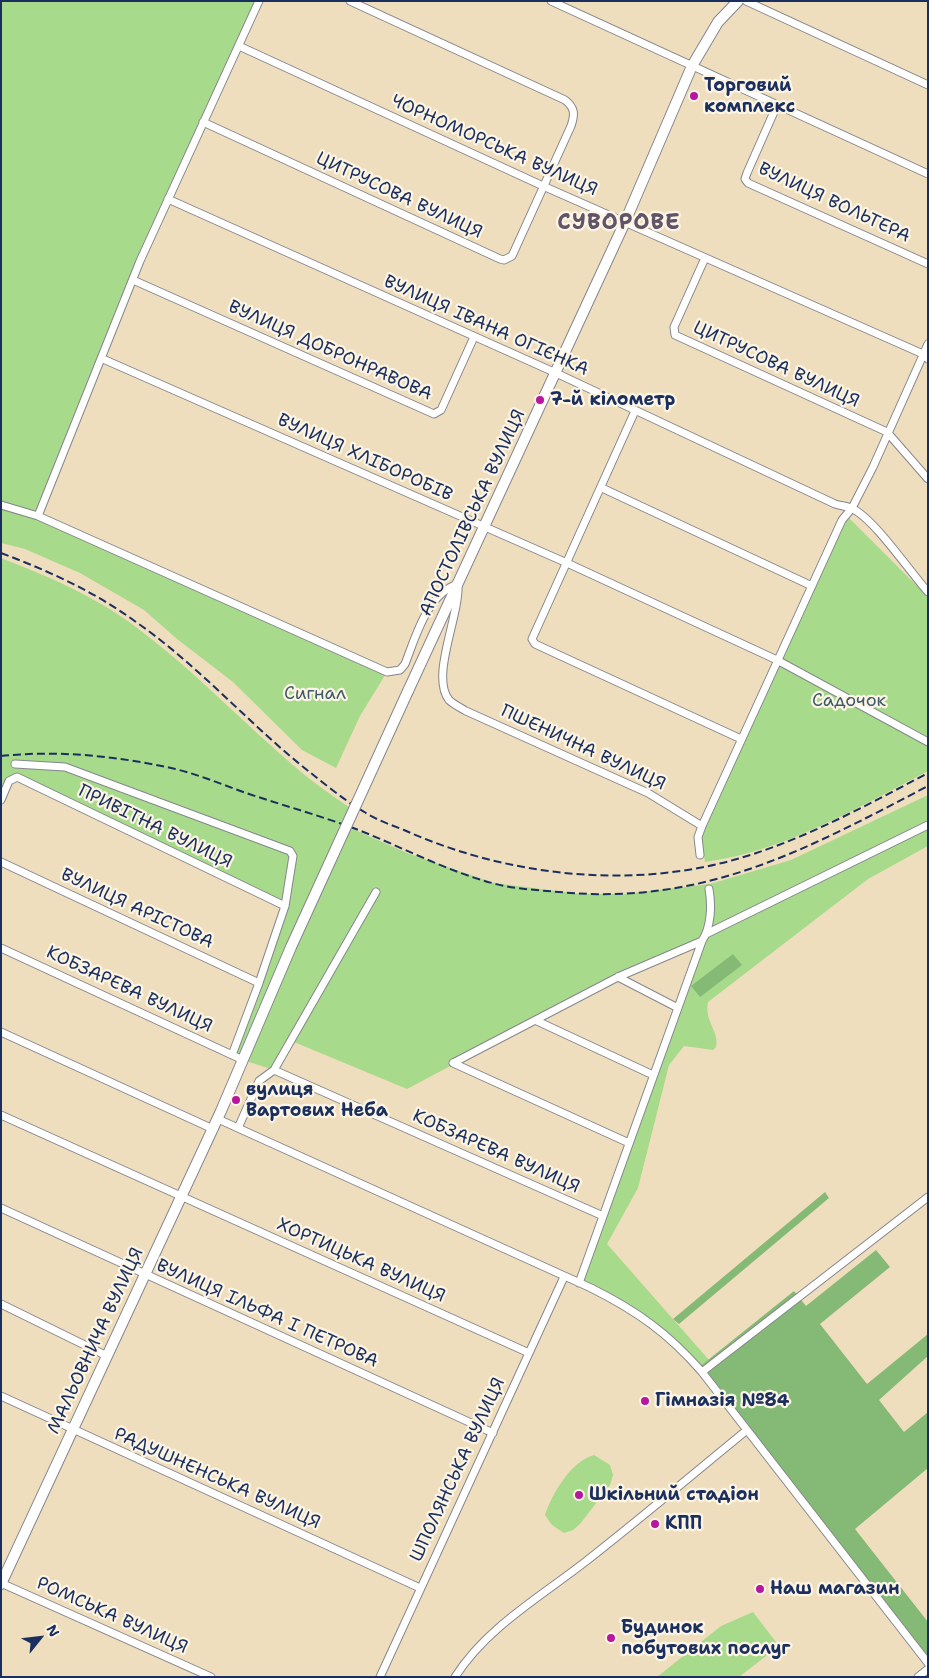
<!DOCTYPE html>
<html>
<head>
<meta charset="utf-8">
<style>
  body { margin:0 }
  #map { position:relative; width:929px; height:1678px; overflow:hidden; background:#efdebd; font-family:"Shantell Sans",sans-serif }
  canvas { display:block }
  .frame { position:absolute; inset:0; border:2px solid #1b2f5e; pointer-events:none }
  .north { position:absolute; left:15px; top:1613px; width:50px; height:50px; -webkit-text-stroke:4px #fcf5e5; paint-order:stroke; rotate:61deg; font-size:14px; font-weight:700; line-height:20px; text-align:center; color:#1b2f5e }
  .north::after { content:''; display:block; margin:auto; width:18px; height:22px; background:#1b2f5e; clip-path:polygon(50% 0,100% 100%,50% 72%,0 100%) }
</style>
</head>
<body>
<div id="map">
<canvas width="929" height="1678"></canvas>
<div class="frame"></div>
<div class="north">N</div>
</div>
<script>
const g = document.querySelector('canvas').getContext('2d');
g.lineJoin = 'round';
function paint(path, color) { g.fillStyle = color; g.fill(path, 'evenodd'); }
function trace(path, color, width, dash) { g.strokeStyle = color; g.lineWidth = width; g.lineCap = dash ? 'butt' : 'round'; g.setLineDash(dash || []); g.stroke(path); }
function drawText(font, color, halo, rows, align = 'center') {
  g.font = font + ' "Shantell Sans",sans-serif'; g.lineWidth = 4.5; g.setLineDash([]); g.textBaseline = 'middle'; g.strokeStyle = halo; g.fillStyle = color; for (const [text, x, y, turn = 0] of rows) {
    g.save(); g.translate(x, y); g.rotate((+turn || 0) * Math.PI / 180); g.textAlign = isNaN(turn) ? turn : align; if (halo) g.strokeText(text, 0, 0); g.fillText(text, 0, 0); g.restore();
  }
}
const green = new Path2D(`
  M1,1H259L140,261L38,516L387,672L360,716L336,768L302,750L233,682L177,639L144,610L80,573L25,549L1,543Z
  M847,516L928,597V771C857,808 785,851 705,862L701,837L704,824Z
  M1,558C48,576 96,597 136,627C195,671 245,725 301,772C318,786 336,798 353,810L346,826L407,853L494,883L581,894H625L710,884L791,860L928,795V846L868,879L708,1002C704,1022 720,1032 716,1047L713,1050L684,1046L669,1065L638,1188L607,1244L709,1360L698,1368L669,1337L579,1283L701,942L618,977L407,1089L294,1042L274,1070L243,1060L234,1047L285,906L17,777L12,779L1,800Z
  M594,1455L610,1465L613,1475L610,1485L580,1524L573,1530L564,1533L552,1525L545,1515C552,1494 571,1461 594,1455Z
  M753,1612L779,1646L739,1677H657L721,1626Z`);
const forest = new Path2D(`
  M733,954L742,965L700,997L691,986Z
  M825,1192L829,1198L679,1324L673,1319Z
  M876,1250L890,1267L820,1324L867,1384L928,1334V1356L879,1400L904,1432L928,1412V1468L855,1529L928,1622V1663L698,1368L794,1291L806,1306Z`);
const street = new Path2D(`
  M551,1L928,174
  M746,1L928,85
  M239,46L543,186L923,354L928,359
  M777,105L747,173L745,179L748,183L928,264
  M203,122L500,259L504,260L512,256L571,126C575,114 575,108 565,100L350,1
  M168,199L556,373L835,504C841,506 848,506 853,509C875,520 910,572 928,592
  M705,258L674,327L675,335L887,432L928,479
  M133,280L434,414L441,410L474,337
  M103,359L567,563L777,660L928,742
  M635,411L532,639L535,644L741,739
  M602,488L812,586
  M1,505L38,516L387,672L400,670L405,664C416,636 427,594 458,584C460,616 430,676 449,700C453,704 461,708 466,711L648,793L702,826
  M38,516L140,261L259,1
  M15,764L65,767L290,851L293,856L285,906L259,983L232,1055
  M1,800L9,781L17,777L285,906
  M700,855L698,837L702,826L842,520L852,508L873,467L928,344
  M1,862L259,983
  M706,934L928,825
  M1,948L243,1060
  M618,977L678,1008
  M537,1021L653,1075
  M1,1032L213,1129
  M453,1063L618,977L702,941
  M453,1063L629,1143
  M274,1070L376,892
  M1,1115L529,1353
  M218,1119L591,1288C637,1311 668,1333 702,1372L928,1663
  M238,1128L259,1081L274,1070L603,1216
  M1,1208L493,1433
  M579,1283L702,941C711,927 712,906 709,889
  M1,1304L107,1356
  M702,1372L928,1197
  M1,1396L420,1588
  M1,1583L211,1677
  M380,1677L564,1277
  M455,1677C486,1628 540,1597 585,1562C640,1519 693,1474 747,1430
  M918,1677L928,1669`);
const secondary = new Path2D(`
  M408,691L625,222L692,66L718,22L738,1
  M1,1584L221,1111L291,947`);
const rail = new Path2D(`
  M1,553C49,571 95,592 136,622C198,665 248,723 307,770C325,784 345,801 366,813C377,820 391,825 404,830C509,877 636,891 747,856C811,836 869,804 928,773
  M1,756C58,750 116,756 171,768C198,774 223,785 249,794C285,806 321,816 356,829C402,847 444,870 492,883C514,889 537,890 559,892C704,906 805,850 928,786`);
const secondaryBridge = new Path2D(`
  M291,947L408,691`);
const markers = [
  [694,96,5,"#b5179e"],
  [540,400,5,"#b5179e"],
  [236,1100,5,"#b5179e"],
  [645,1401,5,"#b5179e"],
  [579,1495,5,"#b5179e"],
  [655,1524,5,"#b5179e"],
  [760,1589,5,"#b5179e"],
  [611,1638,5,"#b5179e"]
];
const poiNames = [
  ["Торговий",704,86],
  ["комплекс",704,107],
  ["7-й кілометр",550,400],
  ["вулиця",246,1090],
  ["Вартових Неба",246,1111],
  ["Гімназія №84",655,1401],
  ["Шкільний стадіон",589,1495],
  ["КПП",665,1524],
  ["Наш магазин",770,1589],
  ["Будинок",621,1628],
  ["побутових послуг",621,1649]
];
const streetNames = [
  ["ЧОРНОМОРСЬКА ВУЛИЦЯ",494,146,24],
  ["ЦИТРУСОВА ВУЛИЦЯ",399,196,25],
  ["ВУЛИЦЯ ВОЛЬТЕРА",834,203,25],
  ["ВУЛИЦЯ ІВАНА ОГІЄНКА",486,326,24],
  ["ВУЛИЦЯ ДОБРОНРАВОВА",330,351,24],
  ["ЦИТРУСОВА ВУЛИЦЯ",776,365,25],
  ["ВУЛИЦЯ ХЛІБОРОБІВ",365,458,24],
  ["АПОСТОЛІВСЬКА ВУЛИЦЯ",473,513,-65],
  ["ПШЕНИЧНА ВУЛИЦЯ",583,748,25],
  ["ПРИВІТНА ВУЛИЦЯ",155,827,26],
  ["ВУЛИЦЯ АРІСТОВА",137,909,25],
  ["КОБЗАРЕВА ВУЛИЦЯ",129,990,25],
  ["КОБЗАРЕВА ВУЛИЦЯ",496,1152,24],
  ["ХОРТИЦЬКА ВУЛИЦЯ",361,1261,24],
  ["ВУЛИЦЯ ІЛЬФА І ПЕТРОВА",267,1314,24],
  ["МАЛЬОВНИЧА ВУЛИЦЯ",96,1341,-65],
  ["ШПОЛЯНСЬКА ВУЛИЦЯ",458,1470,-65],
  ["РАДУШНЕНСЬКА ВУЛИЦЯ",217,1479,24],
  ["РОМСЬКА ВУЛИЦЯ",112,1616,24]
];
const parkNames = [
  ["Сигнал",315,694],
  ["Садочок",849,701]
];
const districtNames = [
  ["СУВОРОВЕ",619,223]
];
paint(green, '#a7da8a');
paint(forest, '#85ba76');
trace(street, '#85868e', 9);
trace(secondary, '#85868e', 12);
trace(street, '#fff', 7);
trace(secondary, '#fff', 10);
trace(rail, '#1b2f5e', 2, [8, 4]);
trace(secondaryBridge, '#85868e', 12, []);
trace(secondaryBridge, '#fff', 10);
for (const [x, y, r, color] of markers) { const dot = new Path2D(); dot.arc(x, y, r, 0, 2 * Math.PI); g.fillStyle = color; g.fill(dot); trace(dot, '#fcf5e5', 2); }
drawText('bold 18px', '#1b2f5e', '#fcf5e5', poiNames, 'left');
drawText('18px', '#1b2f5e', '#fcf5e5', streetNames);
drawText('18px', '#3e5a69', '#fcf5e5', parkNames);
g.letterSpacing = '1px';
drawText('bold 22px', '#605466', '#fcf5e5', districtNames);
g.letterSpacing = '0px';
</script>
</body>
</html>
